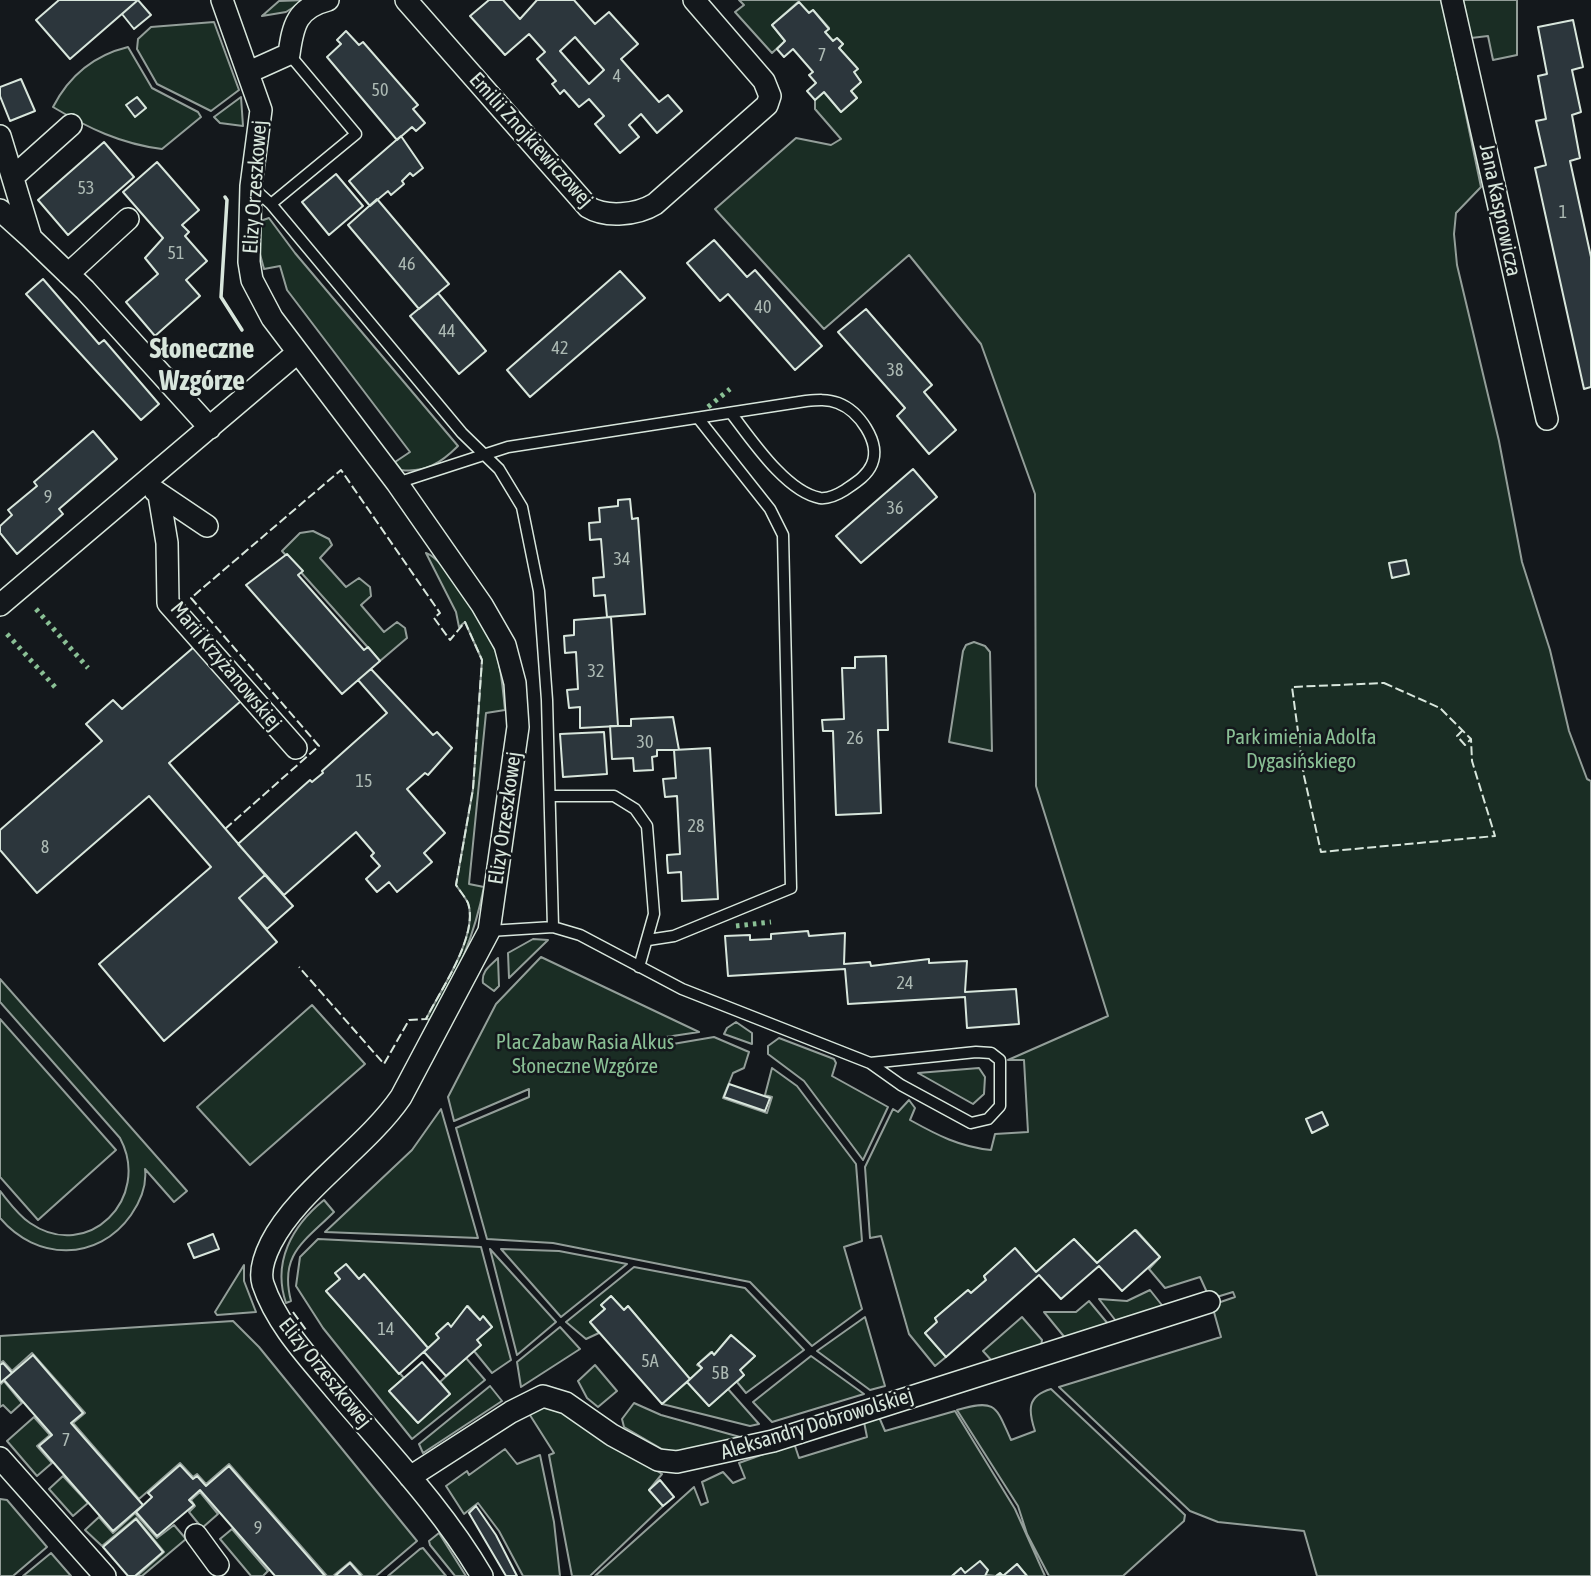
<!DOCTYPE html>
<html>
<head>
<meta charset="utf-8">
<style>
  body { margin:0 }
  canvas { display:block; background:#14181c }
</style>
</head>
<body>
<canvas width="1591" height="1576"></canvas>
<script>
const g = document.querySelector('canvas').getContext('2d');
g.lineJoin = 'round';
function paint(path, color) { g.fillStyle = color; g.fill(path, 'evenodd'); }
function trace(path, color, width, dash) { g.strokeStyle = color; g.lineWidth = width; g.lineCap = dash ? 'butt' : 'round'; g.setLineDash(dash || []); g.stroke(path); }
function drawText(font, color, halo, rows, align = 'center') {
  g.font = font + ' "Asap Condensed",sans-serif'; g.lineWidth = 5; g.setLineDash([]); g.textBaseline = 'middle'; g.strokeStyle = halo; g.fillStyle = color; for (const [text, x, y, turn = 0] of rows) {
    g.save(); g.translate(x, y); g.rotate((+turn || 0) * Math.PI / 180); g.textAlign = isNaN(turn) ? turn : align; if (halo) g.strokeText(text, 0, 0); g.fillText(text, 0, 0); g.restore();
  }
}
const green = new Path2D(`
  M305,0L286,12L262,16L279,1Z
  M739,0H1442L1481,187L1456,213L1454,234L1457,265L1499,441L1522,562L1550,650L1569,731L1587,779L1591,781V1576H1317L1304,1531L1218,1522L1190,1511L1059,1387L1221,1337L1212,1305L1235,1297L1233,1292L1210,1299L1200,1277L1165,1288L1149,1269L1160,1257L1136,1230L1097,1263L1074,1239L1036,1272L1015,1249L984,1276L986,1280L971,1293L968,1290L935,1318L937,1322L925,1333L946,1357L935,1366L909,1334L881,1236L870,1238L865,1167L893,1109L898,1112L909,1100L915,1108L910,1120C937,1135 960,1147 991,1150L995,1134L1028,1132L1024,1060H1008L1108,1016L1036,786L1035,494L981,344L909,255L824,329L715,209L796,138L831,145L841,139L815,109V100L824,92L841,112L857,98L851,91L861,82L854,72L857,68L839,48L843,44L837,38L833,41L825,32L829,28L813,10L809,13L798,2L772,25L785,41L772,53L735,12L744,5Z
  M1463,0H1517V55L1493,60L1488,36L1471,38Z
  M214,22L239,90L211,111L157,84L137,49L138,39L151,27Z
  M128,47L152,88L198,112L201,117L162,149C121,144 88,128 53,107C69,76 95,55 128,47Z
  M241,97L243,126L220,123L214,117Z
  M269,218L295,253L458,446C441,463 425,473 401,470L395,462L410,452L287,290L280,266L264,269L257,243L260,221Z
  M313,531L329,539L332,545L320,558L346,587L359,578L370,587L371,596L361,605L384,632L397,622L405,628L407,638L380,661L282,551L300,533Z
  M426,553C446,559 490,634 497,655C502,673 503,692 505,710L486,713L469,884L484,887C474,938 457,974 433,1020L426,1019C440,991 479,935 468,903C465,897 460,891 456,885L473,789L482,660L465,622L459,627L456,612Z
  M974,642L985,646L990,652L992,751L949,742L963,651L966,645Z
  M533,939L548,940L509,978L508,953Z
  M541,957L699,1032L666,1037L667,1045L714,1037L749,1052L744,1068L733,1073L723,1098L767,1113L772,1097L765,1095L772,1068L797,1086L856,1164L862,1241L844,1247L862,1309L812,1346L750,1282L553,1243L487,1239L456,1128L529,1097V1089L454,1121L448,1097L496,1004Z
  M498,958L499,986L494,991L483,983C481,971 490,966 498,958Z
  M0,979L187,1191L174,1202L145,1169C147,1186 140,1202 131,1215C98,1262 36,1261 0,1218V1191C9,1202 18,1215 30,1223C88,1263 152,1198 120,1138L0,1002Z
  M312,1005L365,1064L250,1165L197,1107Z
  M0,1019L116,1150L38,1220L0,1177Z
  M736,1022L752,1033V1044L724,1034L727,1028Z
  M779,1038L834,1059L836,1063L832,1076L888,1107L863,1160L804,1081L768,1054V1046Z
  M979,1068L985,1077L984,1094L973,1104L918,1073Z
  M441,1109L478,1238L325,1232L412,1150Z
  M324,1200L334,1212C304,1242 279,1254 291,1301L286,1303C272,1262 292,1226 324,1200Z
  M318,1239L481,1247L511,1360L492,1373L474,1351L481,1345L477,1340L492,1327L484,1317L480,1320L468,1306L451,1327L448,1323L437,1333L439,1338L428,1348L364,1275L359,1279L336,1273L340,1279L326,1291L404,1378L389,1391L417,1422L450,1394L440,1382L466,1358L485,1380L412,1439L323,1328L296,1286L300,1257Z
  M490,1249L556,1322L517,1355Z
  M501,1249L559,1251L627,1264L561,1317Z
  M244,1265V1281L256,1312L217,1315L215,1312Z
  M634,1267L745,1288L804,1350L746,1393L737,1382L744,1375L740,1370L755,1356L731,1335L714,1355L711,1352L697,1365L702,1368L690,1379L628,1306L624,1310L611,1296L601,1305L605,1309L590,1322L599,1333L586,1339L566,1322Z
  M1150,1290L1165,1309L1119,1325L1099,1299L1127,1301Z
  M1089,1301L1109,1325L1066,1339L1044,1312H1076Z
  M865,1317L885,1386L870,1390L817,1351Z
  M1022,1317L1042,1340L1041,1346L992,1361L983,1351Z
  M233,1321L259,1347L417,1541L376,1576H363L350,1562L333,1576H327L229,1464L206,1484L197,1474L193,1477L180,1463L139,1499L73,1423L85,1413L32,1353L12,1371L3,1361L0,1363V1336Z
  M560,1327L580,1349L521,1387L517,1362Z
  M811,1356L864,1394L772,1422L753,1402Z
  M595,1365L617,1391L598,1407L587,1398L578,1381Z
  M4,1381L22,1403L11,1413L3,1405L0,1407V1385Z
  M687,1382L709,1406L728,1389L759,1424L750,1426L662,1404Z
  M490,1386L502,1401L423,1453L419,1444Z
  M1051,1389L1185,1515L1184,1521L1123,1576H1049L1027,1534L1018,1506L957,1410C997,1398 996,1407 1011,1440L1035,1431C1028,1410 1027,1396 1051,1389Z
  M634,1403L661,1415L740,1437L707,1449L672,1455L624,1427L622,1419Z
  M538,1405L551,1406L662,1474L649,1490L663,1506L590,1576H572L549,1455L554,1453L528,1412Z
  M955,1411L1015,1509L1045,1576H1027L1017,1564L1003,1576L1000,1573L996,1576L965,1573L961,1568L952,1576H595L694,1487L701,1505L708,1502L702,1482L723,1472L733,1483L745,1478L739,1463L794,1443L799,1458L867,1437L864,1422L879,1417L885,1431Z
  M34,1417L50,1435L37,1446L52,1463L37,1476L7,1441Z
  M505,1449L517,1464L540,1455L554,1522L560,1576H523L499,1531L478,1503L464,1514L446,1486L467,1471L469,1475Z
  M63,1476L88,1503L73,1516L49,1489Z
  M200,1492L218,1514L202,1528L189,1512L195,1506L191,1500Z
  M0,1499L7,1500L47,1547L13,1576H0Z
  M135,1513L157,1538L174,1525L186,1539L142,1576H137L164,1552L136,1518L102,1546L85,1530L99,1517L113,1533Z
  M232,1529L268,1571L263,1576H251L220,1539Z
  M439,1533L466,1576H455L430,1545L429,1541Z
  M423,1548L446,1576H388L420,1549Z
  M51,1553L71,1576H23Z`);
const building = new Path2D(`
  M59,0H138L70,59L36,20Z
  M138,0L151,15L134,29L122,14Z
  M489,0H503L520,19L537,0H574L595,24L609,12L638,44L621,59L659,102L668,95L682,111L657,133L641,114L629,125L639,137L620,153L595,124L604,116L589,99L579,107L564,90L560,94L552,84L556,81L537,59L545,52L529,34L505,55L470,16ZM575,37L604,70L589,84L560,51Z
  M799,2L809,13L813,10L829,29L825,32L833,41L837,38L843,44L839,48L858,69L854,72L861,82L851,91L857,98L841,112L824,92L815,100L807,91L816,83L809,75L813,72L793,49L784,57L777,49L785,41L772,25Z
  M1573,20L1583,67L1572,70L1581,112L1572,115L1580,158L1570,161L1591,257V387L1584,389L1535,168L1546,165L1536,121L1546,119L1538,76L1547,74L1538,27Z
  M346,31L359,45L363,42L418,105L413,109L425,123L416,131L412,127L397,140L327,57L341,44L337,40Z
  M21,79L35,111L10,121L0,96V87Z
  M137,97L146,108L135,117L126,105Z
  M401,136L423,168L413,176L410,173L402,181L404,184L391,195L388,191L370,206L349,181Z
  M104,142L134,177L68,235L38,200Z
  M157,162L199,210L182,225L189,232L185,236L207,261L186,280L200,296L155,336L126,302L158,274L145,258L163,238L123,192Z
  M336,174L363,206L329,235L302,202Z
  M377,199L449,284L419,309L348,225Z
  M714,240L747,277L755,270L822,346L795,370L728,294L720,301L687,263Z
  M620,271L645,298L530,397L507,370Z
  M43,279L99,344L104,340L159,404L141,420L26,294Z
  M438,293L486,351L459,374L410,316Z
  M866,309L932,385L924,392L956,430L929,454L897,416L905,408L838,332Z
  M93,431L117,459L59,509L63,514L17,554L0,533V526L12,515L8,510L37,486L34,482Z
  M913,469L937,497L861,563L836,536Z
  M630,499L632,519L638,518L645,614L607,617L605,595L594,596L593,578L604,577L601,539L590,540L589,523L600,522L599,508L618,506V500Z
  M287,554L303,571L298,575L364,650L368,647L380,661L342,694L246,585Z
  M1406,560L1409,574L1392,578L1389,563Z
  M611,617L618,726L580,728V707L569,708L567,690L578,689L576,652L565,653L564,636L574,635V620Z
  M194,647L241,701L169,763L265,875L239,898L277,942L164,1041L99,964L211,867L149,796L37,893L0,850V830L102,741L86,724L113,700L122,709Z
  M886,656L888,730H878L881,813L836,815L833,731H823L822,720L844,719L842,668H855V657Z
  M371,669L433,735L437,732L452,748L428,775L425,773L407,789L445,833L424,853L432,862L397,892L389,882L377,892L366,879L380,866L371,856L374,853L356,832L284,895L238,844L310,780L312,782L323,773L322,771L387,713L358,680Z
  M673,717L679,750H657V756L652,757L653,770L634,771L633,758L612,759L610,726H631V719Z
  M604,732L607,774L563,777L560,734Z
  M710,748L718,899L682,901L681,872L668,873L667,859V855L680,854L677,796L665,797L663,779L676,778L674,750Z
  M265,875L293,906L267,929L239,898Z
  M808,931L809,936L845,933L844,964L870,962L871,966L929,959V963L967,961L965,992L1016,989L1019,1024L967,1028L965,997L848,1004L845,969L728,976L725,936L750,935V940L771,939V934Z
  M729,1084L770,1098L765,1111L724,1097Z
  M1322,1112L1328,1125L1312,1133L1306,1119Z
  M1135,1230L1160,1257L1122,1291L1099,1266L1061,1299L1039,1275L946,1357L925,1333L937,1322L935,1318L968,1290L971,1293L986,1280L984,1276L1015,1248L1036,1272L1074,1239L1097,1263Z
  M213,1234L219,1249L194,1258L188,1244Z
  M346,1264L359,1279L364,1274L428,1348L399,1374L326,1291L340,1279L335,1273Z
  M611,1296L624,1310L628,1306L690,1379L662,1404L590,1322L605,1309L601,1305Z
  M467,1306L480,1320L483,1316L492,1327L477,1340L481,1345L446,1376L424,1352L439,1338L436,1334L448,1323L451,1327Z
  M731,1335L755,1356L740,1370L744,1375L709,1406L687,1382L702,1368L698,1364L712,1352L714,1355Z
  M33,1355L83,1413L71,1423L143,1505L113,1531L39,1446L52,1435L4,1380Z
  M422,1362L450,1394L418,1423L389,1391Z
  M3,1363L12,1373L0,1383V1365Z
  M180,1465L193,1479L197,1476L206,1486L229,1466L325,1576H275L200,1490L189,1500L194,1505L157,1536L136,1512L152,1497L148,1493Z
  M660,1480L674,1497L663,1506L649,1490Z
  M476,1506L496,1535L517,1576H506L469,1513Z
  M136,1519L163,1552L135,1576H128L103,1547Z
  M980,1561L988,1570L985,1576H952L961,1568L965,1573Z
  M350,1563L361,1576H335Z
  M1017,1564L1027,1576H996L1000,1573L1003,1576Z`);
const lane = new Path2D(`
  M251,186L271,204L462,433L499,469L522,507L539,591L547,700L553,927
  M271,204L356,134L289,54
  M397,483L508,447L806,401C817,400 828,399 838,403C859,411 881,442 872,464C867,476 855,483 845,490C837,495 829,499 820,498C786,492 751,439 731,413
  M551,796H614L635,809L647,826L654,914L639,967
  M489,931L553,927L580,935L682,989L870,1063L901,1085L971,1123L988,1119L1000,1106V1060L991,1053L976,1052L870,1063
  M648,940L674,936L791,888L783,535L770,509L698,418`);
const street = new Path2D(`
  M222,0L261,110L251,186L249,262L252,280L272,318L397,483L482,605L505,645L515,683L518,727L489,931L401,1097C366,1148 298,1190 271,1243C265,1255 259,1271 263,1284C277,1326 311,1360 338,1393C388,1452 443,1509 482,1576
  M406,0L588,207C606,218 637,215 655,204L767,105L770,96L764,81L694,0
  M1452,0L1547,419
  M249,72L289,54C293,25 297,8 328,0
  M0,136L31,238L85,290L210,428
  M14,176L71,125
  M0,210L31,238
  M68,274L128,219
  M155,491L207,526
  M159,495L167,543L168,603L296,748
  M0,605L297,353
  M0,1458L105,1576
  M410,1477L511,1412L543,1396L566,1403L612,1435L658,1460L677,1462L773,1441L1209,1302
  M196,1535L218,1565`);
const hedge = new Path2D(`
  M708,407L730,389
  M36,609L88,668
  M7,634L55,687
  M736,926L771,922`);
const fence = new Path2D(`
  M1384,683L1440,708L1471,739L1472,761L1495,836L1321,852L1304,776L1292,687Z
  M1463,730L1457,736L1465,745L1471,739
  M225,829L319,746L191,598L341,470L440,613L434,618L450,640L465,622L482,660L473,789L456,885C460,891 465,897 468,903C479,935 440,991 426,1019L409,1020L384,1064L299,967
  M293,1312L306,1330`);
const wall = new Path2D(`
  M225,197L227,200L221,297L242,330`);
const numberNames = [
  ["7",822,55],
  ["4",617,76],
  ["50",380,90],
  ["53",86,188],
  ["1",1563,212],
  ["51",176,253],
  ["46",407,264],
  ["40",763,307],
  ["44",447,331],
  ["42",560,348],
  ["38",895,370],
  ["9",48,497],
  ["36",895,508],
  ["34",622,559],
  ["32",596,671],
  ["26",855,738],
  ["30",645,742],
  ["15",364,781],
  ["28",696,826],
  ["8",45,847],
  ["24",905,983],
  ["14",386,1329],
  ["5A",650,1361],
  ["5B",720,1373],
  ["7",66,1440],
  ["9",258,1528]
];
const streetNames = [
  ["Emilii Znojkiewiczowej",531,140,48],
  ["Elizy Orzeszkowej",255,187,-86],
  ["Jana Kasprowicza",1500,210,78],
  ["Marii Krzyżanowskiej",226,666,50],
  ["Elizy Orzeszkowej",505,818,-82],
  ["Elizy Orzeszkowej",325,1373,51],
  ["Aleksandry Dobrowolskiej",817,1424,-17]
];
const parkNames = [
  ["Park imienia Adolfa",1301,737],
  ["Dygasińskiego",1301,761],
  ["Plac Zabaw Rasia Alkus",585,1042],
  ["Słoneczne Wzgórze",585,1066]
];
const districtNames = [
  ["Słoneczne",202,349],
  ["Wzgórze",202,381]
];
paint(green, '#1a2d24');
trace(green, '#939e99', 2);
paint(building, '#2c363c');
trace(building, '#d8e6dc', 2);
trace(lane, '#d8e6dc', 13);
trace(street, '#d8e6dc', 24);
trace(lane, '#14181c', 10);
trace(street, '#14181c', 21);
trace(hedge, '#8ac095', 5, [3.5, 5]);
trace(fence, '#d8e6dc', 2, [9, 3.5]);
trace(wall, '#d8e6dc', 3.5);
drawText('18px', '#adbab4', null, numberNames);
drawText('21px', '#d8e6dc', '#14181c', streetNames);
drawText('21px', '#8ac095', '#14181c', parkNames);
drawText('bold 28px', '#d8e6dc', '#14181c', districtNames);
</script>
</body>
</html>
